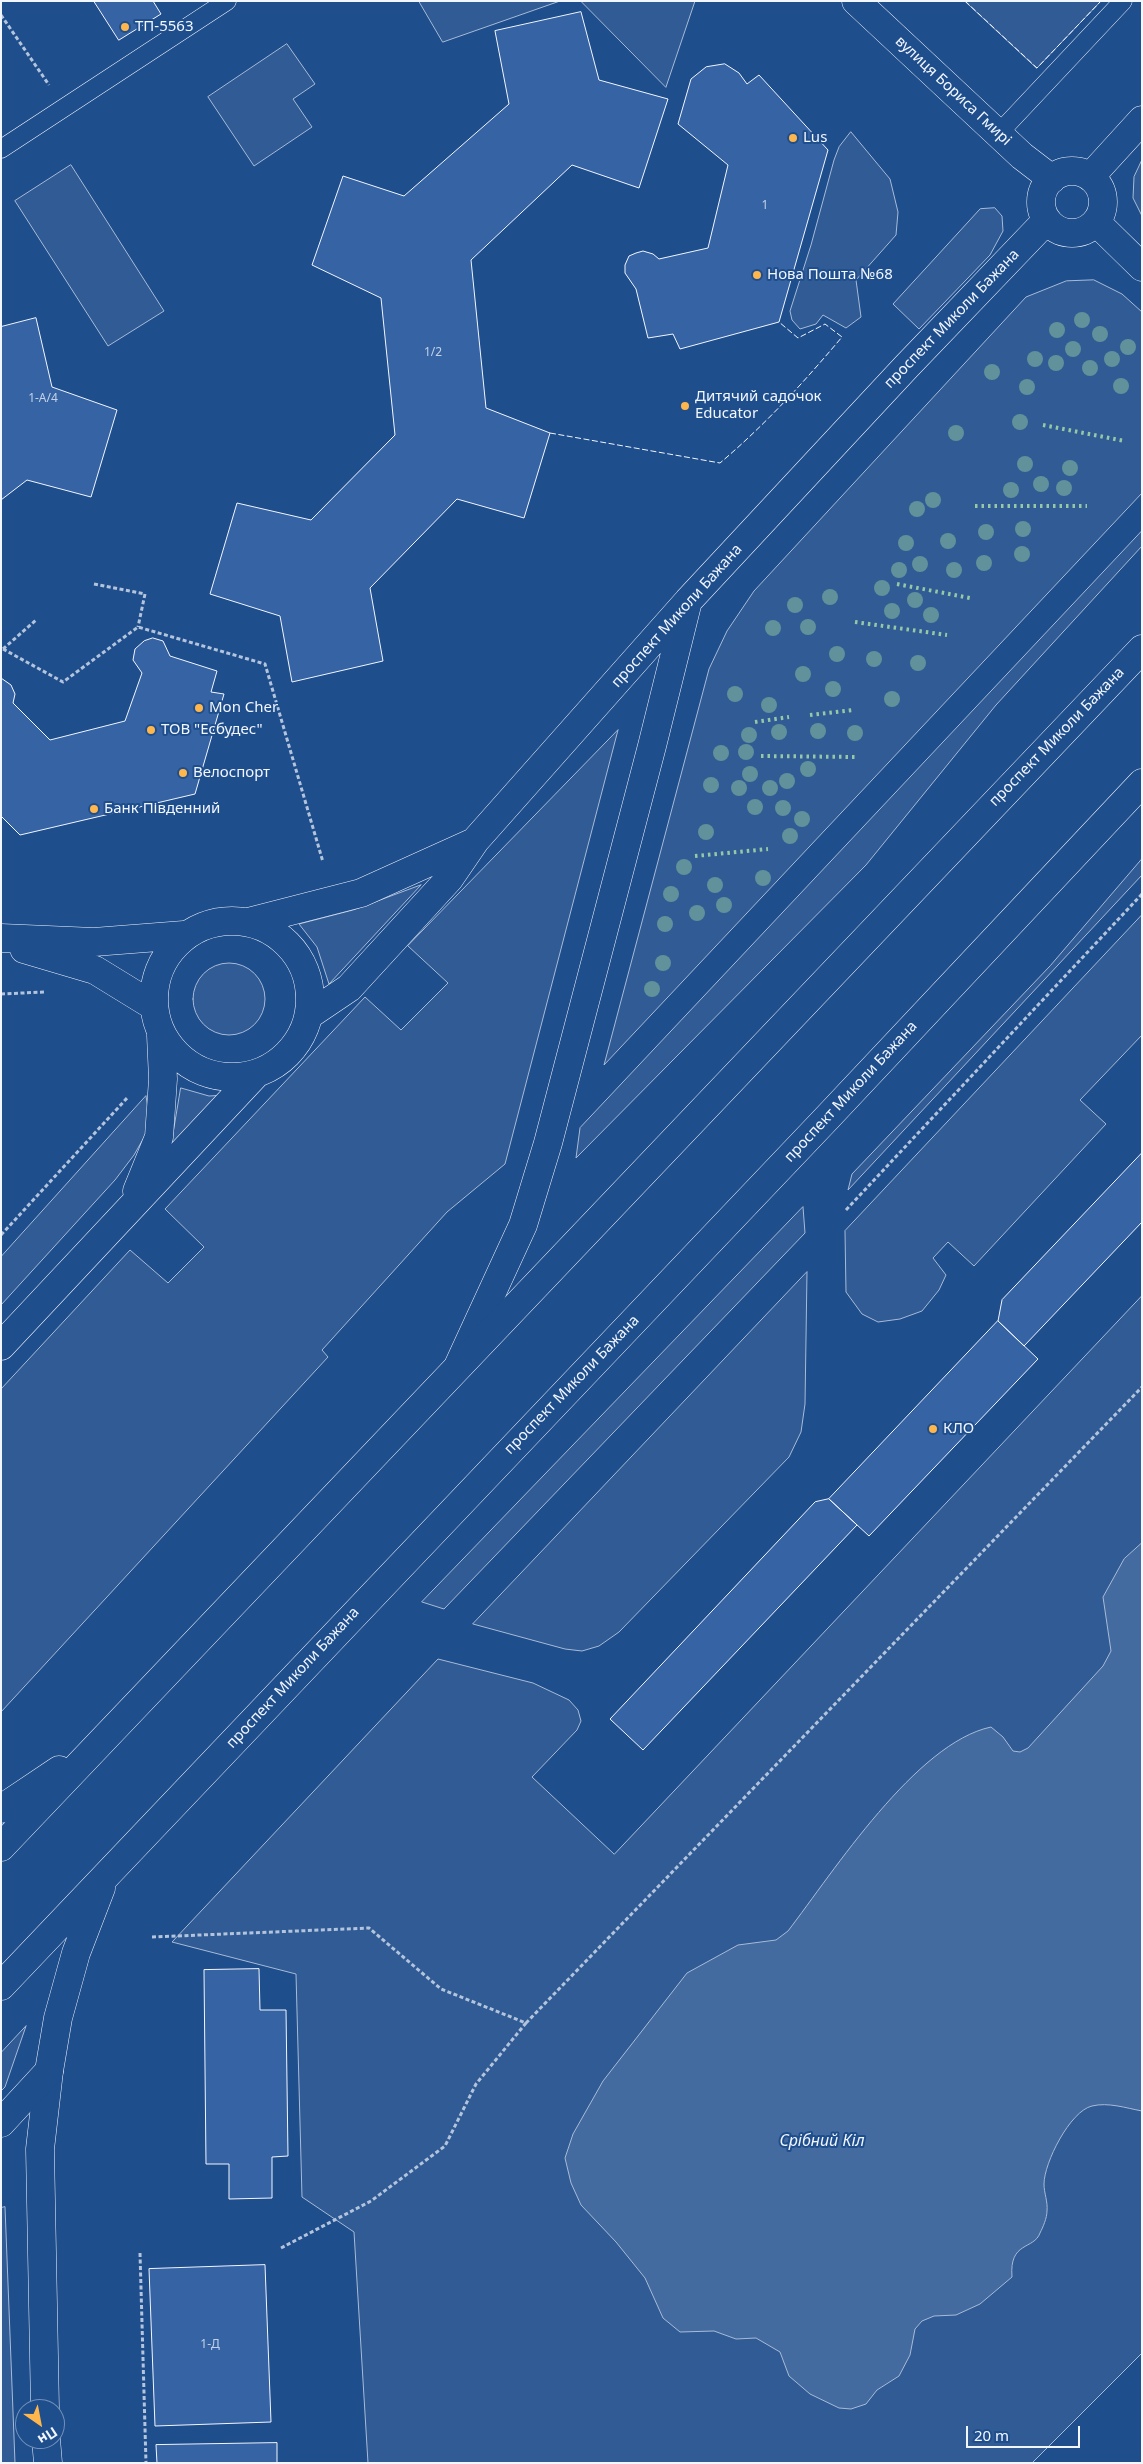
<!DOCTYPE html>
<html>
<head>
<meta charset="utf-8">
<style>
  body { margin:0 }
  #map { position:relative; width:1143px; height:2464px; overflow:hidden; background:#1f4e8c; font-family:"Noto Sans",sans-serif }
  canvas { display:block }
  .frame { position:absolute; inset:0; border:2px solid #f2f6ff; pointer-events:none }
  .north { position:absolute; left:15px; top:2399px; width:50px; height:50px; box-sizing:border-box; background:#1f4e8c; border:1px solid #7391ba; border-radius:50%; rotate:147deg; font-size:14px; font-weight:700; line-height:20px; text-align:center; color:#f2f6ff }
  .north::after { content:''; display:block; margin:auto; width:18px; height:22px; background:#ffb74d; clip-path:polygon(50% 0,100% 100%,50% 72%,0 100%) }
  .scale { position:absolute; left:966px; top:2426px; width:114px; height:22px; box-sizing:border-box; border:2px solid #f2f6ff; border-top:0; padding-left:6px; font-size:15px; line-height:18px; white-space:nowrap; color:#f2f6ff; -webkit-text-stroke:4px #1f4e8c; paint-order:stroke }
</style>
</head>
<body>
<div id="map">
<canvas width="1143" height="2464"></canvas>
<div class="frame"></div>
<div class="north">Пн</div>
<div class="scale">20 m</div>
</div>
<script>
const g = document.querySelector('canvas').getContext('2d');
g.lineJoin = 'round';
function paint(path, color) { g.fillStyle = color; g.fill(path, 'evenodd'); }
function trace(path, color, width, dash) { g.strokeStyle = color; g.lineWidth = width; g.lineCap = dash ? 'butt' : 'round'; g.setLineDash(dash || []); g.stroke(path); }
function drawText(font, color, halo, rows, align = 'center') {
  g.font = font + ' "Noto Sans",sans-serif'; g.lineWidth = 4; g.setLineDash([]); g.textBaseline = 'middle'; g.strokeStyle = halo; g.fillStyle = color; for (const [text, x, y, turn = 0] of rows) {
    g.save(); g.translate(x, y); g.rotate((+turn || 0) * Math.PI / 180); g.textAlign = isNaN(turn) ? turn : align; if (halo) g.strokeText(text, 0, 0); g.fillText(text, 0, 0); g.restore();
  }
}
const built = new Path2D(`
  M419,1H560L443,42Z
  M581,1H695L666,87Z
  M965,1H1101L1037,68Z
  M287,44L315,84L293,99L312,127L254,166L208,97Z
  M851,132L890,179L898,212L896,235L856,280L861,317L846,328L823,315L816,324L800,329L792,320L790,311L811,245L834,160L839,147Z
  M1142,160V216L1133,198L1134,177Z
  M71,165L164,311L108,346L15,201Z
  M995,208L1002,216L1003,231L990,255L919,329L893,304L980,209Z
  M1094,280L1122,294L1142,312V493L604,1065L709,669L727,631L754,591L1026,297L1066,281Z
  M1142,531V546L996,705L866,865L576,1158L580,1128Z
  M618,730L505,1164L447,1212L322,1350L328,1357L1,1712V1389L130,1250L168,1283L204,1247L165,1209L365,997L401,1030L448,983L408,946Z
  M1142,859V875L848,1190L852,1174L1050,966Z
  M421,885L329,984L317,947L299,924L353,910Z
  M1142,915V1035L1080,1100L1106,1124L974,1266L948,1242L933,1258L946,1275L939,1290L922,1311L900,1319L878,1322L862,1314L846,1292L845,1231Z
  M193 999a36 36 0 1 1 72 0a36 36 0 1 1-72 0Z
  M181,1088L209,1096L227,1095L164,1162L172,1139Z
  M146,1096L149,1115L146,1134L134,1155L115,1180L1,1305V1257Z
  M803,1207L805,1233L444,1609L422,1602Z
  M807,1272L805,1404L801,1432L789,1457L619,1632L599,1646L582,1651L565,1649L473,1624Z
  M1142,1296V2353L1032,2463H368L354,2232L302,2197L296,1974L172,1942L438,1659L533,1683L569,1700L578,1710L581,1721L577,1730L532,1777L614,1854Z
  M26,2026L5,2087L1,2091V2053Z
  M5,2207L15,2463H1V2208Z`);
const water = new Path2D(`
  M1142,1543V2111C1126,2108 1108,2102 1092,2106C1070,2111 1044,2163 1044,2184C1044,2193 1048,2202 1047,2211C1047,2218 1043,2227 1040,2233C1034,2250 1009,2241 1012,2277L980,2304L956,2315L934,2316L922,2321L915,2329L910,2355L899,2376L877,2390L866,2404L851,2409L839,2408L810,2394L789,2376L780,2352L756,2338L736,2339L714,2331L680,2332L663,2318L645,2278L616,2242L581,2205L571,2183L565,2158L573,2134L603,2081L687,1973L738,1945L776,1940L788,1931C834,1871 916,1743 991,1727L1003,1737L1013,1751L1020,1752L1028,1748L1103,1666L1111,1651L1103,1597L1124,1559Z`);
const building = new Path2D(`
  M94,1H153L161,14L119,40Z
  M581,12L599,80L668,99L639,188L572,165L471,260L486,408L550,433L524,518L457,499L370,588L383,661L292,682L280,616L210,594L237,503L311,520L395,435L381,298L312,265L343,176L404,196L509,104L495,31Z
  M725,64L739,73L747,84L759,75L828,150L779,322L680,349L673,334L648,338L636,289L625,273V265L629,256L636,253L643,251L653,254L659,259L708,248L728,165L678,124L691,79L706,67Z
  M36,318L52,387L117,410L91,497L27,480L1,500V327Z
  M153,638L163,641L170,656L217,671L211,692L224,694L195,794L20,835L1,816V678L11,685L15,694L13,703L50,740L125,721L142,673L133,660L135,649L144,641Z
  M1142,1153V1222L1024,1346L998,1321L1002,1300Z
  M998,1321L1038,1359L869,1536L829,1499Z
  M829,1499L857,1525L643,1750L610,1719L815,1502Z
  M259,1969L260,2010H286L288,2156L272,2157V2198L229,2199V2164H206L204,1970Z
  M265,2265L271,2422L155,2426L149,2269Z
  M277,2443V2463H157L156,2445Z`);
const path = new Path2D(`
  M1,15L49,85
  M94,584L145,594L138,627
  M3,649L63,682L138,627L265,664L323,862
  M3,649L36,620
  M1,994L44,992
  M846,1210L1142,894
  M1,1235L128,1097
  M152,1937L369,1928L441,1989L526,2023L1142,1387
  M281,2248L371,2201L445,2146L476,2084L526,2023
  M140,2253L146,2463`);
const service = new Path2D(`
  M998,134L1123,1
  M1,149L227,1`);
const minor = new Path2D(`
  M856,1L1022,156L1052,179
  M1041 202a31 31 0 1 1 62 0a31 31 0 1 1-62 0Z
  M1090,177L1142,120
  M1096,222L1142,267
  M154 999a78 78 0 1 1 156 0a78 78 0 1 1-156 0Z
  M248,922L361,893L474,842
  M1,938L94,942L184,935
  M24,949L95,970L152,1005
  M309,1015L349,988L449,879L475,841L688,601L906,367L1047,220
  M137,1191L159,1137L163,1079L161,1035
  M1,1346L256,1074
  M459,1364L523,1225L548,1143L652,746L687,605`);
const secondary = new Path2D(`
  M45,2409L40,2149L49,2071
  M46,2439L48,2463`);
const trunk = new Path2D(`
  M1,1809L59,1770
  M1,1847L1142,649
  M1,1986L826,1119L1142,783
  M1,2123L49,2071L58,2018L76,1953L101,1888`);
const hedge = new Path2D(`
  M1043,425L1125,441
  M975,506H1087
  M897,584L970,598
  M855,622L947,635
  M810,715L854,710
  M755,722L789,717
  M761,756L857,757
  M695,856L768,849`);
const fence = new Path2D(`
  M965,1L1037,68L1101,1
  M550,433L720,463C765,425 804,382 842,337L825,324L798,338L779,322`);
const trees = [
  [1082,320],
  [1057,330],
  [1100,334],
  [1128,347],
  [1073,349],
  [1035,359],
  [1112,359],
  [1056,363],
  [1090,368],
  [992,372],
  [1121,386],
  [1027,387],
  [1020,422],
  [956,433],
  [1025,464],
  [1070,468],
  [1041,484],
  [1064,488],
  [1011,490],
  [933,500],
  [917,509],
  [1023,529],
  [986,532],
  [948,541],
  [906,543],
  [1022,554],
  [984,563],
  [920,564],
  [899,570],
  [954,570],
  [882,588],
  [830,597],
  [915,600],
  [795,605],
  [892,611],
  [931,615],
  [808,627],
  [773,628],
  [837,654],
  [874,659],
  [918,663],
  [803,674],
  [833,689],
  [735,694],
  [892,699],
  [769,705],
  [818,731],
  [779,732],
  [855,733],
  [749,735],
  [746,752],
  [721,753],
  [808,769],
  [750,774],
  [787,781],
  [711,785],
  [739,788],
  [770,788],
  [755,807],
  [783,808],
  [802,819],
  [706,832],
  [790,836],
  [684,867],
  [763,878],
  [715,885],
  [671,894],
  [724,905],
  [697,913],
  [665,924],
  [663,963],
  [652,989]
];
const markers = [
  [125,27,5,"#ffb74d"],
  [793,138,5,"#ffb74d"],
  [757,275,5,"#ffb74d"],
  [685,406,5,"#ffb74d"],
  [199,708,5,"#ffb74d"],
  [151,730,5,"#ffb74d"],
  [183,773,5,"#ffb74d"],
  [94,809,5,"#ffb74d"],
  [933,1429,5,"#ffb74d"]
];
const numberNames = [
  ["1",765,206],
  ["1/2",433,353],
  ["1-А/4",43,399],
  ["1-Д",210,2345]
];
const poiNames = [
  ["ТП-5563",135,27],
  ["Lus",803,138],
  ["Нова Пошта №68",767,275],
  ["Дитячий садочок",695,397],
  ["Educator",695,414],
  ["Mon Cher",209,708],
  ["ТОВ \"Есбудес\"",161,730],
  ["Велоспорт",193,773],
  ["Банк Південний",104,809],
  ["КЛО",943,1429]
];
const streetNames = [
  ["вулиця Бориса Гмирі",953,91,43],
  ["проспект Миколи Бажана",952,319,-46],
  ["проспект Миколи Бажана",677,616,-48],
  ["проспект Миколи Бажана",1057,737,-46],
  ["проспект Миколи Бажана",851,1092,-47],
  ["проспект Миколи Бажана",572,1385,-46],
  ["проспект Миколи Бажана",293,1678,-47]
];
const waterNames = [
  ["Срібний Кіл",822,2141]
];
paint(built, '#305b95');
trace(built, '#a8bbd7', 1);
paint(water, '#446ba0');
trace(water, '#a8bbd7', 1);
paint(building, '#3563a3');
trace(building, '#f2f6ff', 1);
trace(service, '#f2f6ff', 19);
trace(minor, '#f2f6ff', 29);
trace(secondary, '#f2f6ff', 29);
trace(trunk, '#f2f6ff', 29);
trace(path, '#b3c4dc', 3, [4, 2.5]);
trace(service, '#1f4e8c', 18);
trace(minor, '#1f4e8c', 28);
trace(secondary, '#1f4e8c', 28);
trace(trunk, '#1f4e8c', 28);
trace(hedge, '#97c8a6', 4, [2.5, 4]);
trace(fence, '#f2f6ff', 1, [6, 2.5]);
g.fillStyle = '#61919a';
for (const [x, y] of trees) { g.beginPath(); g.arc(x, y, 8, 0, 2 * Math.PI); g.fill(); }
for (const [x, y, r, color] of markers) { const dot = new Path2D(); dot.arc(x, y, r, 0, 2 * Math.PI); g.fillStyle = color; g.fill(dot); trace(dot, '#1f4e8c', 2); }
drawText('12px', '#c3d1e8', null, numberNames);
drawText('15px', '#f2f6ff', '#1f4e8c', poiNames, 'left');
drawText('15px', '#f2f6ff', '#1f4e8c', streetNames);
drawText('italic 16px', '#f2f6ff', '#1f4e8c', waterNames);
</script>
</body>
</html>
